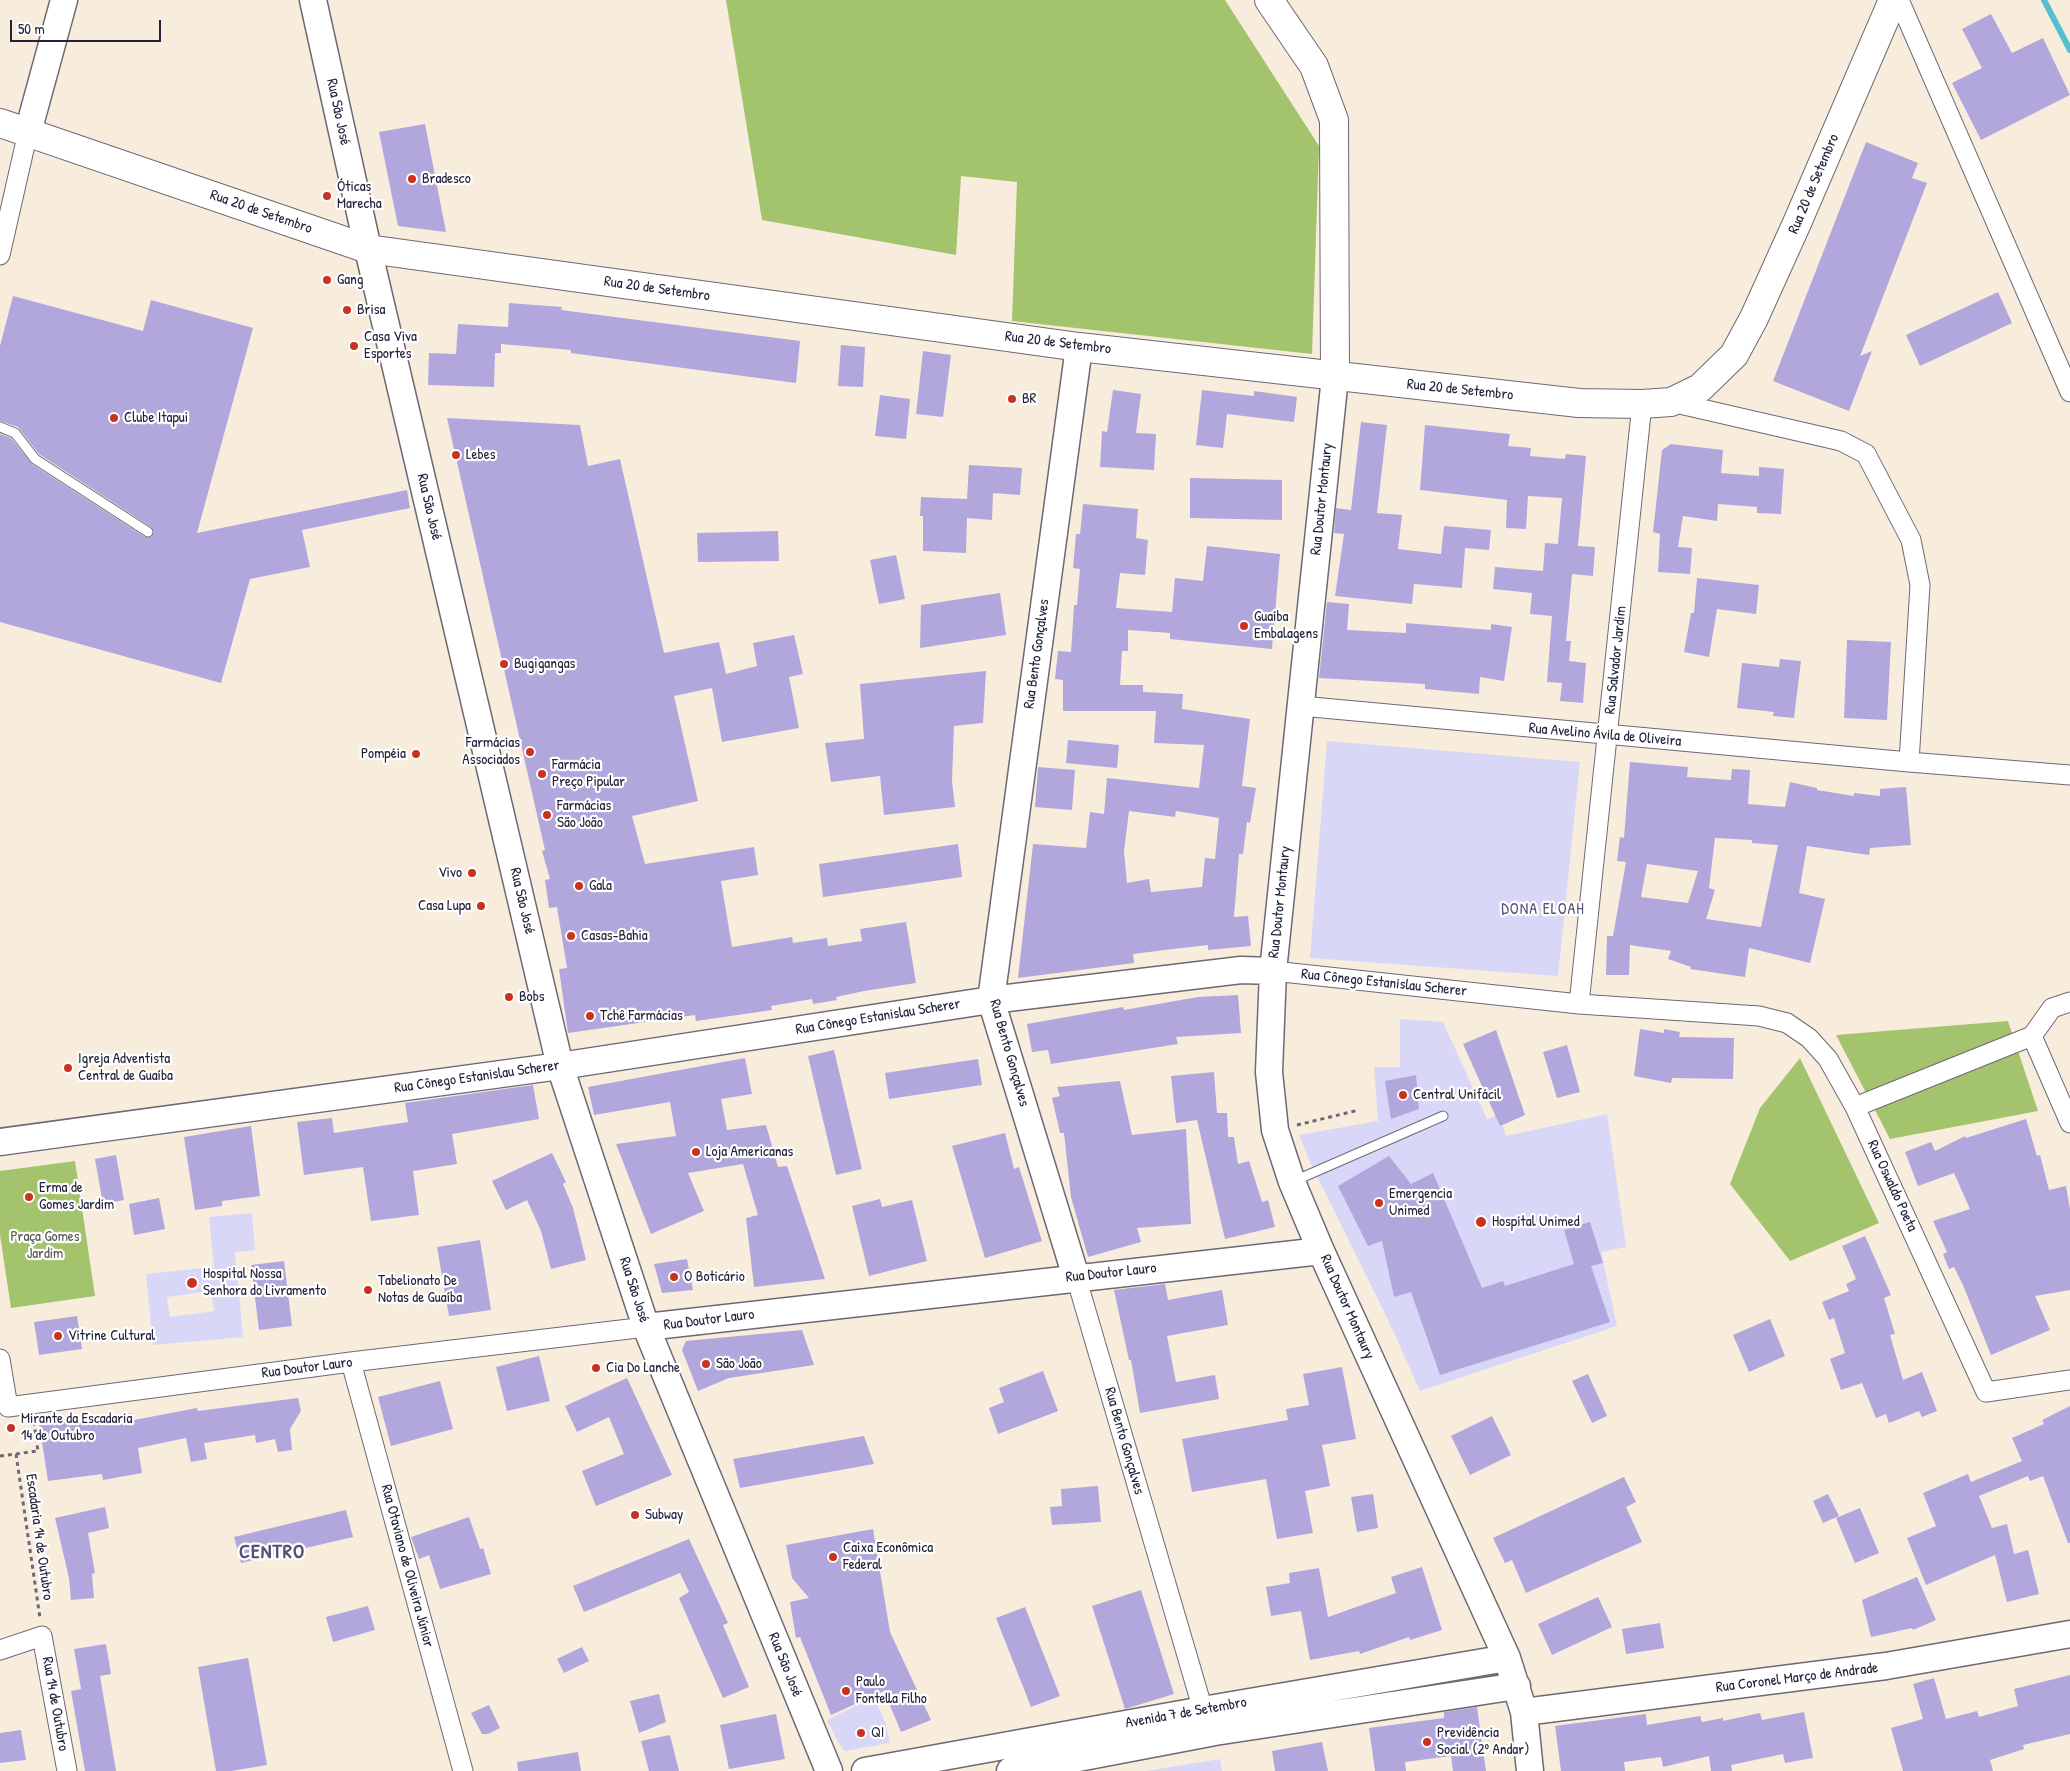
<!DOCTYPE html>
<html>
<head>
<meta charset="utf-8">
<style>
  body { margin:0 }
  #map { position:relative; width:2070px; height:1771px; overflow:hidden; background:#f8eddd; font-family:"Patrick Hand",sans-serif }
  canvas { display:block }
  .scale { position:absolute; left:10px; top:20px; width:151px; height:22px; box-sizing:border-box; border:2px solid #22223b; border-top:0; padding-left:6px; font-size:15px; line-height:18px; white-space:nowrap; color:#22223b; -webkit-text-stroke:4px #fff; paint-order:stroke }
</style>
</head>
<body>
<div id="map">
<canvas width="2070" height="1771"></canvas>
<div class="scale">50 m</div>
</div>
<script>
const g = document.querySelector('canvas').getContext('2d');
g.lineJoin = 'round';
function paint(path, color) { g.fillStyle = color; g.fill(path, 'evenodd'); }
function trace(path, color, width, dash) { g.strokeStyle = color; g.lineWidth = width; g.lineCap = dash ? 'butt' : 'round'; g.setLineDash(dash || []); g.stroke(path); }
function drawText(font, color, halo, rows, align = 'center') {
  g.font = font + ' "Patrick Hand",sans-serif'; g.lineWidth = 4.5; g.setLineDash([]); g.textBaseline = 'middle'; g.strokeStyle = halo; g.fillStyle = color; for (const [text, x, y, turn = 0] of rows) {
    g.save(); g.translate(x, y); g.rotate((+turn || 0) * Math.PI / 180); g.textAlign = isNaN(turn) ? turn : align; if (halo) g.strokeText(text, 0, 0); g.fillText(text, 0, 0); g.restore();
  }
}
const built = new Path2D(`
  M1327,741L1580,762L1558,976L1310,958Z
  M1400,1019L1443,1022L1487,1119L1499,1115L1506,1136L1607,1114L1626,1247L1601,1252L1617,1326L1420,1391L1389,1322L1310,1162L1299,1135L1378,1121L1374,1067H1400Z
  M252,1213L255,1250L235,1252L243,1337L153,1345L146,1274L214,1267L209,1217ZM211,1291L214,1311L170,1317L167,1297Z
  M874,1697L886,1724L890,1743L845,1751L839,1744L827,1720Z
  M1220,1759L1222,1771H1146Z`);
const green = new Path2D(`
  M726,0H1225L1319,146L1312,354L1012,321L1017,182L961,176L956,255L762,220Z
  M2008,1021L2038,1111L1890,1139L1836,1035Z
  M1800,1058L1879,1223L1790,1261L1730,1184L1760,1108Z
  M75,1161L95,1296L11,1308L0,1235V1171Z`);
const stream = new Path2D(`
  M2044,0L2070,50`);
const building = new Path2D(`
  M1991,14L2012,53L2043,38L2070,95L1981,140L1952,83L1982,68L1962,29Z
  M425,124L446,232L398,226L379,132Z
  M1866,142L1918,163L1912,178L1927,183L1860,356L1872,351L1849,411L1773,381Z
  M1998,292L2012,323L1920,366L1906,335Z
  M13,296L143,331L151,300L253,328L197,533L407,490L410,508L302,530L310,567L250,579L221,683L0,622V434L11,438L32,464L145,537H151L154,532L151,527L39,454L18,427L0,421V346Z
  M509,303L562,307L561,310L800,341L796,383L571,353V350L501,344V353H495L494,387L428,385L429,353L456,354L458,324L508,327Z
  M841,345L865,347L863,387L838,386Z
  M923,351L951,355L943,417L916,414Z
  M1113,390L1141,394L1136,433L1156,434L1154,470L1100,467L1102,431L1107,432Z
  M1202,390L1254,396V391L1297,397L1294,422L1227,414L1223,448L1196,445Z
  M880,395L910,399L906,439L875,436Z
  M447,418L580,425L588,466L620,459L664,653L719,642L726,674L757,666L753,643L794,635L803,674L789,677L799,728L722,742L712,688L674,696L698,801L632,816L645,864L754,847L758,875L721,881L732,947L792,937L793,943L827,938L828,946L862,941L860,929L906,922L916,983L864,991L836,997L837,1000L813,1004L812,999L771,1006L772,1010L696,1021L695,1015L568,1033L559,969L567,968L557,907L549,908L545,880L550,879L542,851L545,850Z
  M1361,422L1387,425L1377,513L1402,515L1398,549L1441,554L1444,526L1491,530L1489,550L1465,548L1462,588L1414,584L1412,604L1335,596L1344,534L1334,533L1336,508L1351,510Z
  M1425,425L1510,434L1508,446L1531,448L1530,456L1565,459L1566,454L1586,456L1578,546L1595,547L1593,576L1572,574L1566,641H1571L1569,661L1586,663L1583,703L1560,701L1562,683L1547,682L1552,616L1530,614L1532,593L1493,589L1495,567L1543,571L1545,543L1558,544L1562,498L1528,496L1526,529L1506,528L1507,500L1420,490Z
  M1671,444L1723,450L1721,473L1759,476V467L1784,469L1781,514L1757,513V507L1718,504L1717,521L1683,516L1678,547L1692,548L1690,574L1658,572L1660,534L1653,532L1662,450Z
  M969,465L1022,468L1020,495L993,493L992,520L967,518L966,553L923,551V516H920L921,497L967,499Z
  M1190,478L1282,480V520L1190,518Z
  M1083,504L1138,509L1136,538L1148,540L1145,575L1120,573L1116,608L1172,612L1175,578L1203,581L1207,546L1280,554L1272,649L1170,639V633L1128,630V651H1122L1120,685H1143V692L1183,694L1182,709L1250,719L1242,786L1256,788L1250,823L1247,822L1243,854H1239L1234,917L1248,916L1251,946L1208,950V945L1173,949L1133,954L1134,963L1018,978L1033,844L1086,848L1090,812L1104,814L1107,778L1199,788L1204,745L1154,743L1156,711H1063V680L1055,679L1058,651L1071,652L1074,605H1077L1080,569L1073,568L1076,534H1080ZM1129,811L1175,817L1176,811L1219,818L1215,859L1205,858L1202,887L1151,892L1149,879L1127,883L1124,851Z
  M778,531L779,561L698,562L697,533Z
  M896,555L905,599L879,604L870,560Z
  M1697,578L1759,585L1756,614L1717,609L1709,657L1684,652L1691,613H1694Z
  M1000,593L1006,635L920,648L921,605Z
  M1327,602L1349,604L1347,630L1406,633V623L1491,630V624L1512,627L1504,681L1480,677L1479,694L1425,689V684L1319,678Z
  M1847,640L1891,642L1887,720L1844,718Z
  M1780,659L1801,661L1794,718L1773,716L1774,712L1737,708L1742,663L1779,667Z
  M986,671L983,723L954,726L952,781L955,807L884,815L880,776L831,782L825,743L864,739L860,684Z
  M1068,740L1119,745L1117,768L1066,763Z
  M1630,762L1688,767L1687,777L1731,780L1732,769L1750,770L1748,804L1785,807L1790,782L1817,788V790L1854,796V793L1880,796V789L1906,787L1911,845L1870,848L1869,855L1807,846L1799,893L1825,899L1810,963L1749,948L1745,977L1690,969L1691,967L1668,959L1671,951L1630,945L1629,975H1606L1607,936H1613L1626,862L1617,861L1620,837L1624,838ZM1715,838L1752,840V843L1778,845L1761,927L1706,919L1715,890L1709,888ZM1647,864L1698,871L1688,903L1641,897Z
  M1038,767L1075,770L1072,810L1035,807Z
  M958,844L962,877L823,897L819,864Z
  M1238,995L1241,1033L1176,1037L1178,1044L1051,1064L1048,1050L1032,1052L1027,1024L1123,1007L1124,1010L1198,997Z
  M1640,1029L1664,1033V1029L1680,1032L1679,1037L1734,1038L1733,1079L1672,1078L1671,1083L1634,1076Z
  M1496,1030L1525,1115L1500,1126L1463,1044Z
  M1567,1045L1580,1092L1557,1098L1543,1052Z
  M834,1050L862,1169L836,1175L808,1056Z
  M745,1058L752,1094L721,1099L727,1130L766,1125L778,1167L787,1166L825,1279L754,1287L746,1218L758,1215L743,1164L688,1173L704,1211L651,1234L616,1144L676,1136L670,1102L594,1115L588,1087Z
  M978,1059L982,1085L889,1099L885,1073Z
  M1214,1072L1217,1113H1227L1228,1137H1234L1238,1164L1249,1161L1262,1202L1268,1200L1275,1227L1225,1239L1197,1120L1176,1123L1171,1076Z
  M1416,1075L1419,1109L1391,1119L1385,1081Z
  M1120,1081L1132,1135L1186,1129L1191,1224L1137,1228L1141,1242L1088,1257L1071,1197L1064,1133H1060L1052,1098L1060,1096L1057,1087Z
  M533,1085L539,1119L452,1134L457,1164L413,1171L419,1215L371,1221L363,1167L304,1175L297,1122L332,1118L334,1133L408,1122L405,1103Z
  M2026,1119L2037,1156L2040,1155L2049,1190L2066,1186L2070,1209V1290L2035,1296L2050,1330L1991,1355L1963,1285L1954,1267L1949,1269L1943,1254L1947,1252L1933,1221L1970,1209L1954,1173L1918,1186L1905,1152L1931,1142L1935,1151L1965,1136L1966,1138Z
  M251,1126L260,1196L222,1201V1206L195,1210L184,1137Z
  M1005,1133L1014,1169L1019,1167L1042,1241L985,1258L952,1146Z
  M552,1153L566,1182L563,1184L573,1208L586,1260L551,1269L541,1231L527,1200L506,1210L492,1181Z
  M116,1155L124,1200L103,1204L95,1159Z
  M1389,1156L1411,1184L1433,1173L1482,1288L1503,1281L1505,1286L1574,1264L1564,1230L1590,1222L1603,1263L1591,1266L1610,1322L1440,1375L1411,1292L1394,1297L1382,1241L1368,1246L1338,1186Z
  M159,1198L165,1229L134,1235L129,1204Z
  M880,1199L882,1207L912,1200L927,1261L869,1276L852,1206Z
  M1865,1236L1891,1295L1884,1298L1895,1334L1890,1335L1903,1380L1922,1372L1937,1411L1922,1417L1919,1411L1889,1423L1886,1414L1876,1418L1862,1383L1841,1390L1830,1359L1845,1353L1834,1318L1829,1320L1822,1302L1849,1291L1846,1284L1856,1279L1842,1246Z
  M480,1240L491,1310L449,1316L437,1247Z
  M687,1259L693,1290L662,1293L654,1264Z
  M284,1261L292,1326L259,1330L251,1265Z
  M1165,1284L1168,1300L1222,1290L1228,1325L1167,1336L1176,1382L1215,1375L1219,1399L1140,1413L1131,1360H1129L1114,1290Z
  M77,1316L82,1349L39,1355L34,1322Z
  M1770,1319L1785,1356L1749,1372L1733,1335Z
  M802,1330L814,1365L729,1378L698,1391L682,1350L686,1341Z
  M539,1356L550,1401L507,1411L496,1367Z
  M1342,1367L1356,1439L1322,1445L1330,1486L1305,1491L1313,1533L1277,1539L1266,1479L1192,1492L1182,1439L1288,1420L1286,1409L1309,1405L1303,1374Z
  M1043,1371L1058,1411L998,1434L989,1408L1004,1402L999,1388Z
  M1588,1374L1607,1416L1592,1423L1572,1381Z
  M627,1378L672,1475L596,1506L582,1471L624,1454L609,1417L577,1432L565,1406Z
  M440,1381L453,1429L391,1446L378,1397Z
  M298,1398L301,1411L290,1429L292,1450L278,1452L275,1439L256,1443L255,1435L204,1443L207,1459L191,1462L186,1438L138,1448L142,1473L103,1480L102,1474L48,1481L39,1423L75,1419V1422L132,1413L134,1420L197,1408L198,1411Z
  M2070,1406V1543H2068L2043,1476L2030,1481L2028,1476L1979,1496L1992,1528L2007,1524L2014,1554L2028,1550L2039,1594L2007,1602L1995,1555L1926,1585L1907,1538L1936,1526L1923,1493L1968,1474L1971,1482L2022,1461L2012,1438L2044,1424L2042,1420Z
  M1492,1416L1511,1455L1470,1475L1451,1436Z
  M864,1436L874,1464L740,1488L733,1459Z
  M1624,1477L1636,1502L1626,1507L1642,1542L1526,1593L1512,1560L1505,1563L1493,1538Z
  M1098,1486L1101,1522L1052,1525L1050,1507L1062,1506L1061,1489Z
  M1373,1494L1378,1528L1357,1532L1351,1497Z
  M1828,1494L1839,1516L1823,1523L1813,1501Z
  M105,1507L109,1528L88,1533L95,1573L92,1574L94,1598L71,1600L69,1578L55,1518Z
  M1860,1508L1879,1553L1855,1563L1836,1518Z
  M346,1510L353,1537L241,1563L234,1537Z
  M469,1517L480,1549L483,1548L491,1574L440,1589L429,1555L419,1559L411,1537Z
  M873,1529L890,1632L931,1720L901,1732L884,1691L831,1715L800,1637L796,1638L790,1602L809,1598L792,1578L786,1545Z
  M689,1539L728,1623L723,1625L749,1687L723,1698L679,1598L689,1592L680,1573L584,1612L573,1586Z
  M1422,1567L1442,1630L1410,1640L1409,1637L1360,1654L1359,1651L1310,1660L1301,1611L1271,1616L1266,1587L1290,1583L1289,1573L1319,1568L1328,1617L1396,1593L1391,1577Z
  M1917,1577L1936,1620L1913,1630L1912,1628L1871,1637L1862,1600Z
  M1141,1590L1174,1694L1125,1709L1092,1606Z
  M1598,1597L1612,1627L1552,1655L1538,1624Z
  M368,1606L375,1630L333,1642L326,1617Z
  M1025,1607L1060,1696L1031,1707L996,1618Z
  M1660,1623L1664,1648L1626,1654L1622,1629Z
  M106,1644L111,1674L100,1676L116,1771H85L71,1691L81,1689L74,1649Z
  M582,1647L589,1661L564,1673L557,1659Z
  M248,1658L267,1765L231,1771H216L198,1667Z
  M2070,1675V1734L2023,1745L2024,1749L1990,1760L1993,1771H1903L1891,1728L1923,1719L1913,1684L1934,1678L1946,1719L1977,1711L1979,1717L2018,1706L2014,1689Z
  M659,1694L666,1722L639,1733L630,1701Z
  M489,1705L500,1728L488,1734H482L471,1713Z
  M1477,1707L1486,1771H1453L1451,1756L1405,1762L1406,1771H1375L1369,1728L1444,1718V1712Z
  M1804,1712L1813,1758L1785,1763L1783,1754L1731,1765L1732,1771H1711L1709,1756L1663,1767L1661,1757L1624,1762L1625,1771H1561L1555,1726L1646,1714L1647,1725L1700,1716L1702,1722L1723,1718V1721L1760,1713L1762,1720Z
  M776,1714L785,1759L729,1769L720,1725Z
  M21,1730L26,1760L0,1763V1733Z
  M670,1735L679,1771H649L641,1741Z
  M1322,1742L1328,1771H1275L1272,1751Z
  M578,1752L581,1771H518L517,1762Z`);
const path = new Path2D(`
  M1297,1125L1359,1110
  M16,1454L40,1618
  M0,1456L38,1451L34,1422`);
const lane = new Path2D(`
  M0,427L15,433L35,459L148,532
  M1294,1181L1443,1116`);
const street = new Path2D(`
  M1899,0L2070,392
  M0,255L28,132
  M1671,402L1841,441L1866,454L1911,540L1920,585L1909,762L2070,775
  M1301,706L1909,762
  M1273,971L1579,1004L1759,1016L1787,1023L1809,1038L1828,1059L1855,1107L1986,1392L2070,1380
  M1579,1004L1642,404
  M2032,1036L2070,1123
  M1855,1107L2032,1036L2052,1008L2070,1002
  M1076,1277L1203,1710
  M0,1359L8,1407L351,1362L646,1327
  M351,1362L463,1771
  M0,1650L42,1636L67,1771`);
const secondary = new Path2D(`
  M313,0L368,249L560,1066L646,1327L829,1771
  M28,132L64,0
  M1335,377L1273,971L1269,1072L1275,1130L1292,1182L1321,1251L1507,1658L1524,1712L1530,1771
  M0,1142L560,1066L991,1000L1241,970L1273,971
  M1076,1277L991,1000L1079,347
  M646,1327L1321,1251
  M1524,1712L1886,1666L2070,1634
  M865,1771L1203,1710L1507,1658
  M1010,1771L1215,1732L1517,1686`);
const primary = new Path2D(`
  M1269,0L1314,66L1334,120L1335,377
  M0,123L368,249L1079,347L1579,403L1642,404L1671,402L1700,388L1734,355L1754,318L1797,223L1893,0`);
const markers = [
  [412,179,5,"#c8321e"],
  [327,196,5,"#c8321e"],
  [327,280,5,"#c8321e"],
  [347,310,5,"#c8321e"],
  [354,346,5,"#c8321e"],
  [1012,399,5,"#c8321e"],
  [114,418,5,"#c8321e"],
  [456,455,5,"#c8321e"],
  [1244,626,5,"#c8321e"],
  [504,664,5,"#c8321e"],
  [530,752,5,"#c8321e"],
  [416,754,5,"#c8321e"],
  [542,774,5,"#c8321e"],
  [547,815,5,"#c8321e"],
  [472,873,5,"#c8321e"],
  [579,886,5,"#c8321e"],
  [481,906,5,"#c8321e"],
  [571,936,5,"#c8321e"],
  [509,997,5,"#c8321e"],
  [590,1016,5,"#c8321e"],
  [68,1068,5,"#c8321e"],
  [1403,1095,5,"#c8321e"],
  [696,1152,5,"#c8321e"],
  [29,1197,5,"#c8321e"],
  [1379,1203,5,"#c8321e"],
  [1481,1222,6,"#c8321e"],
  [674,1277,5,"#c8321e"],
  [192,1283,6,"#c8321e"],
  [368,1290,5,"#c8321e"],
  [58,1336,5,"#c8321e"],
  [706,1364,5,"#c8321e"],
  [596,1368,5,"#c8321e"],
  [11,1428,5,"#c8321e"],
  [635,1515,5,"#c8321e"],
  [833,1557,5,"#c8321e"],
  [846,1691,5,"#c8321e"],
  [861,1733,5,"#c8321e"],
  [1427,1742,5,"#c8321e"]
];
const streetNames = [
  ["Rua São José",338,112,78],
  ["Rua 20 de Setembro",1814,184,-67],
  ["Rua 20 de Setembro",261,212,19],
  ["Rua 20 de Setembro",657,289,8],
  ["Rua 20 de Setembro",1058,343,7],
  ["Rua 20 de Setembro",1460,390,6],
  ["Rua Doutor Montaury",1322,499,-84],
  ["Rua São José",429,507,77],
  ["Rua Bento Gonçalves",1037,654,-82],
  ["Rua Salvador Jardim",1616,660,-84],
  ["Rua Avelino Ávila de Oliveira",1605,735,5],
  ["Rua São José",522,901,77],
  ["Rua Doutor Montaury",1280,902,-84],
  ["Rua Cônego Estanislau Scherer",1384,983,6],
  ["Rua Cônego Estanislau Scherer",878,1017,-9],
  ["Rua Bento Gonçalves",1009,1053,74],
  ["Rua Cônego Estanislau Scherer",477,1077,-8],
  ["Rua Oswaldo Poeta",1892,1186,65],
  ["Rua Doutor Lauro",1111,1273,-6],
  ["Rua São José",634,1290,72],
  ["Rua Doutor Montaury",1347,1307,66],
  ["Rua Doutor Lauro",709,1320,-7],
  ["Rua Doutor Lauro",307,1368,-7],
  ["Rua Bento Gonçalves",1124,1441,74],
  ["Escadaria 14 de Outubro",39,1537,82],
  ["Rua Otaviano de Oliveira Júnior",407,1566,75],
  ["Rua São José",785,1665,68],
  ["Rua Coronel Março de Andrade",1797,1678,-7],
  ["Rua 14 de Outubro",55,1704,80],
  ["Avenida 7 de Setembro",1186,1713,-10]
];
const poiNames = [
  ["Bradesco",422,179],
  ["Óticas",337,187],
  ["Marecha",337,204],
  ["Gang",337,280],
  ["Brisa",357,310],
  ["Casa Viva",364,337],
  ["Esportes",364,354],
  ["BR",1022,399],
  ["Clube Itapui",124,418],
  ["Lebes",466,455],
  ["Guaíba",1254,617],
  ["Embalagens",1254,634],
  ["Bugigangas",514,664],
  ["Farmácias",520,743,"right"],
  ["Associados",520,760,"right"],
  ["Pompéia",406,754,"right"],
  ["Farmácia",552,765],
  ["Preço Pipular",552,782],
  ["Farmácias",557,806],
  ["São João",557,823],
  ["Vivo",462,873,"right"],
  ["Gala",589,886],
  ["Casa Lupa",471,906,"right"],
  ["Casas-Bahia",581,936],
  ["Bobs",519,997],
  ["Tchê Farmácias",600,1016],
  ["Igreja Adventista",78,1059],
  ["Central de Guaíba",78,1076],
  ["Central Unifácil",1413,1095],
  ["Loja Americanas",706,1152],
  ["Erma de",39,1188],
  ["Gomes Jardim",39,1205],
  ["Emergencia",1389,1194],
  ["Unimed",1389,1211],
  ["Hospital Unimed",1492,1222],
  ["Hospital Nossa",203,1274],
  ["Senhora do Livramento",203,1291],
  ["O Boticário",684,1277],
  ["Tabelionato De",378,1281],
  ["Notas de Guaíba",378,1298],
  ["Vitrine Cultural",68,1336],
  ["São João",716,1364],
  ["Cia Do Lanche",606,1368],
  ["Mirante da Escadaria",21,1419],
  ["14 de Outubro",21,1436],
  ["Subway",645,1515],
  ["Caixa Econômica",843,1548],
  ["Federal",843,1565],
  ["Paulo",856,1682],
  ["Fontella Filho",856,1699],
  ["QI",871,1733],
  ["Previdência",1437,1733],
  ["Social (2º Andar)",1437,1750]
];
const parkNames = [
  ["Praça Gomes",45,1237],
  ["Jardim",45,1254]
];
const neighbourhoodNames = [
  ["DONA ELOAH",1543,910]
];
const districtNames = [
  ["CENTRO",272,1553]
];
paint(built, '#d8d7f8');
paint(green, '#a3c36c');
trace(stream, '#55bfd1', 6);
paint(building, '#b1a7dd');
trace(lane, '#6d6974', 11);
trace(street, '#6d6974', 21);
trace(secondary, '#6d6974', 29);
trace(primary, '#6d6974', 30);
trace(path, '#6d6974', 3, [4, 4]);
trace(lane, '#fff', 9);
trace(street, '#fff', 19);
trace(secondary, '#fff', 26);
trace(primary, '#fff', 28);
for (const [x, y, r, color] of markers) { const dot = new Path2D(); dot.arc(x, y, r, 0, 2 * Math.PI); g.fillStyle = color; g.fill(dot); trace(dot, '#fff', 2); }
drawText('15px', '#22223b', '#fff', streetNames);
drawText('15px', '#22223b', '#fff', poiNames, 'left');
drawText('15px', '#4f5a4c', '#fff', parkNames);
g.letterSpacing = '1px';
drawText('16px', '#545174', '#fff', neighbourhoodNames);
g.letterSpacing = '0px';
g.letterSpacing = '1px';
drawText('bold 20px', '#545174', '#fff', districtNames);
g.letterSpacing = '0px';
</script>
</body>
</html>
